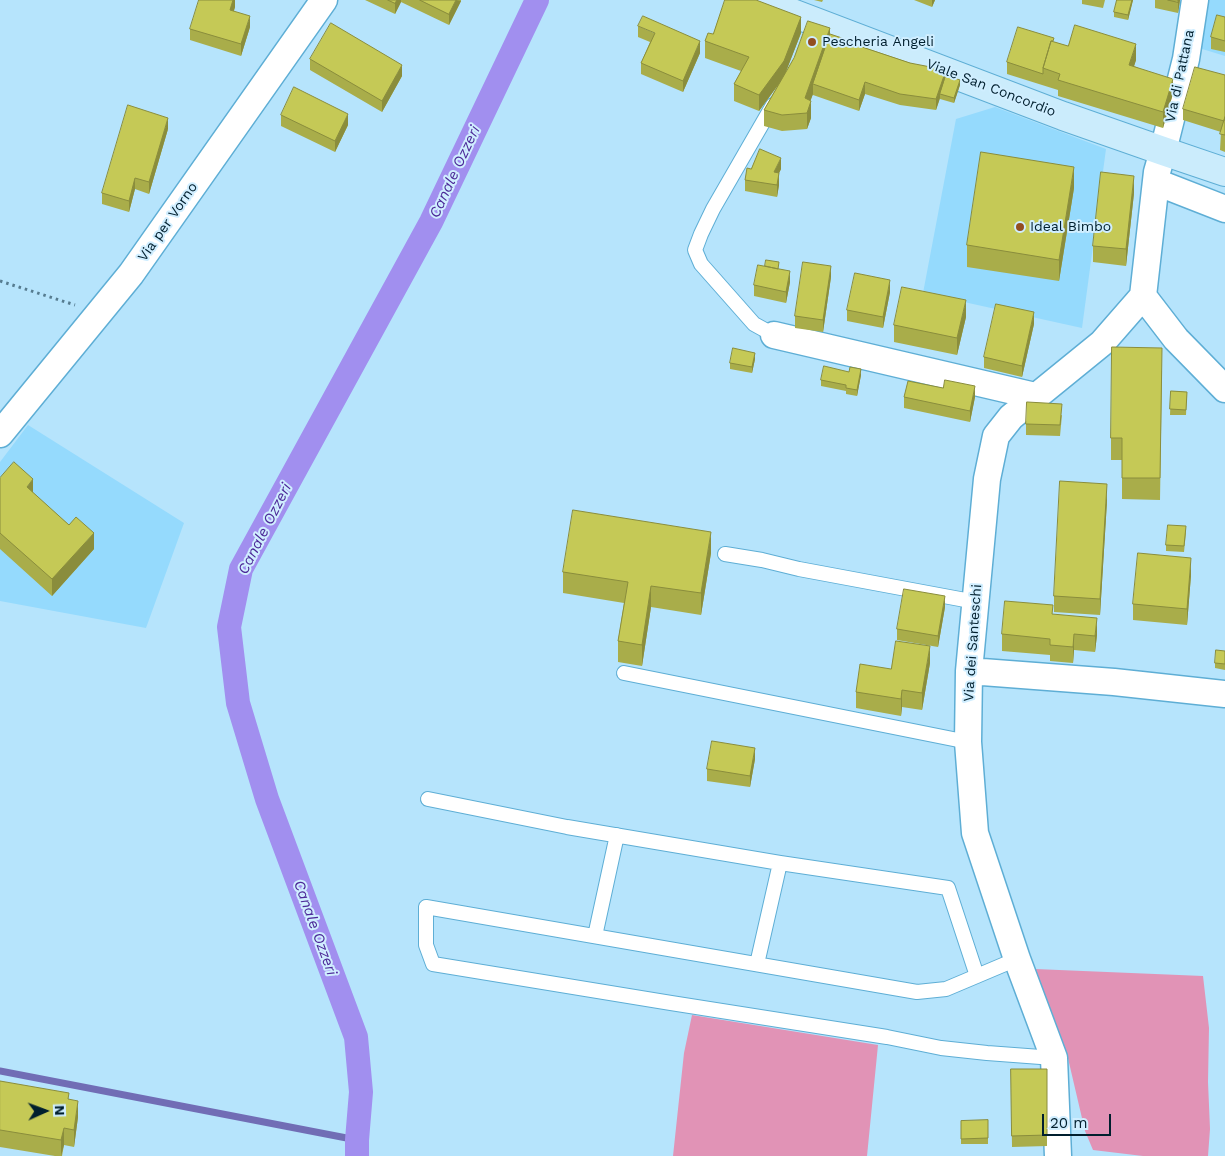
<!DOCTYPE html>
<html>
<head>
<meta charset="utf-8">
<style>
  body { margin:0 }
  #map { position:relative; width:1225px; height:1156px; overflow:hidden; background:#b6e4fc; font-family:"Work Sans",sans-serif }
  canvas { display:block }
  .north { position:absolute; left:20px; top:1086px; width:50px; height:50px; -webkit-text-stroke:4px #d0eeff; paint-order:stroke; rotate:88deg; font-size:14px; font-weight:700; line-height:20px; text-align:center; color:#001f2e }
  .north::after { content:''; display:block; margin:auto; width:18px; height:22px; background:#001f2e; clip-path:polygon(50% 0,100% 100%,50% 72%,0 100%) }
  .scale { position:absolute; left:1042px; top:1114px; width:69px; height:22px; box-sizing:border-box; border:2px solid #001f2e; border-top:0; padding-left:6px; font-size:15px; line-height:18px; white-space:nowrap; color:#001f2e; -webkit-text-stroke:4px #d0eeff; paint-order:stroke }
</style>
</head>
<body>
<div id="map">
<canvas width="1225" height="1156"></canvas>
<div class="north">N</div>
<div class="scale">20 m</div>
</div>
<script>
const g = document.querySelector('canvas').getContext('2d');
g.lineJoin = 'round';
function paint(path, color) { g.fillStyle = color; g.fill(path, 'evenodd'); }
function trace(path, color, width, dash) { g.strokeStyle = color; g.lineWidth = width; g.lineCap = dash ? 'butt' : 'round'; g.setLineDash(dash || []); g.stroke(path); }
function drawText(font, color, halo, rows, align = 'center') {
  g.font = font + ' "Work Sans",sans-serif'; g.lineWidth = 4; g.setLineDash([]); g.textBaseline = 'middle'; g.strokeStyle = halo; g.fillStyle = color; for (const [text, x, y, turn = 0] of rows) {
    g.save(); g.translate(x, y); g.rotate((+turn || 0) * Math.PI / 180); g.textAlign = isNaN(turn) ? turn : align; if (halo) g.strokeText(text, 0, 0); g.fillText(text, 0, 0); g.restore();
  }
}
const built = new Path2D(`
  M1207,0H1225V56L1199,48Z
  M995,107L1106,149L1082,328L923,293L956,119Z
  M28,425L184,523L146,628L0,601V462Z`);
const green = new Path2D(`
  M1035,969L1203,976L1209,1028L1208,1082L1210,1129L1208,1156H1143L1093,1150L1085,1131L1067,1054L1041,999Z
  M692,1015L878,1045L867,1156H673L684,1053Z`);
const stream = new Path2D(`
  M0,1071L357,1140`);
const canal = new Path2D(`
  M357,1156V1140L361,1092L356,1037L267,799L238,703L229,627L241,569L431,222L537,0`);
const path = new Path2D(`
  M0,281L75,305`);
const service = new Path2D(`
  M773,105L713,209L701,234L695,250L701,264L754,324L774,335
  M725,554L762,560L799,569L976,602
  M624,673L968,742
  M428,799L567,827L780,863L948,888L977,976
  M595,936L617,835
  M1017,959L946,989L917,992L426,907V945L433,964L671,1003L887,1037L941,1048L987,1053L1054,1058
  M757,964L780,863`);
const minor = new Path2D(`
  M1156,182L1225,209
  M1143,296L1176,339L1225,389
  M774,335L1035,396
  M0,434L131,274L324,0
  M969,671L1114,682L1225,694
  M1058,1156L1054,1058L1017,959L975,833L968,742L969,671L987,479L996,436L1011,417L1102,343L1143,296L1157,172L1163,151L1186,59L1195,0`);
const secondary = new Path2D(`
  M758,0L1063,116L1163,151L1225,172`);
const wall = new Path2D(`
  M235,0V7L234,11L250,27L241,56L190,40V29Z
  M365,0H461V1L449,25L401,2L395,14Z
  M814,0H823L822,2Z
  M914,0H935L932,7Z
  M1082,0H1105L1103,8L1082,4Z
  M1117,0H1133L1128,20L1114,17V12Z
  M1155,0H1180L1178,13L1155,8Z
  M1225,17V52L1211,49V37Z
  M638,26L700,53L683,92L641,74V63L650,42L638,37Z
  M801,33L786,71L830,34L863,47L946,75L960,85L954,103L940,99V98L936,110L900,105L865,94L859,111L813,95V94L810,101L811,118L807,129L782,131L764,126V110L778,85L759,111L734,101V84L741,71L705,58V41L713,34Z
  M1054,42L1068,46L1136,60L1134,66L1173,84L1174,90L1163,128L1058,96V90L1007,74V62Z
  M310,59L402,76L382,112L310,70Z
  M1225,75V152L1220,150L1221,132L1183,120V109Z
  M281,115L348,125L335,152L281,126Z
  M168,129L149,194L135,189L129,212L102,204V193Z
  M751,169H781L779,173V185L777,197L745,191V180Z
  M1074,188L1059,281L967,267V245Z
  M1134,193L1126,266L1093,262V246Z
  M779,269L790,282L786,303L754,296V285Z
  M831,277L823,332L795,328V316Z
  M890,292L883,328L847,321V310Z
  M966,317L957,355L894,342V325Z
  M1034,324L1022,377L984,368V357Z
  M755,359L752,373L730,369V363Z
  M1162,370L1160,500L1122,499V460H1111V438Z
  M861,375L857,396L846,394V391L821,386V380Z
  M1171,391L1187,392L1186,415H1170Z
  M904,397H975L970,422L904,408Z
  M1062,415L1060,436L1026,435V424Z
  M0,478L33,493L69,525L94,549L52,596L0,549Z
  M1107,501L1100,615L1054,612V596Z
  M1186,532L1184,552L1166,551V545Z
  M711,553L701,615L651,607L642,666L618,662V641L624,603L563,593V572Z
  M1191,575L1187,625L1133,620V604Z
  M945,607L938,647L897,640V629Z
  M1053,615L1097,635L1095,652L1074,650L1073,663L1050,661V655L1002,651V634Z
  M1225,651V670L1215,668V663Z
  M930,663L922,710L902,707L901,716L856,708V692L891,669Z
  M755,759L750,787L707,781V769Z
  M1011,1069H1047V1146L1012,1147Z
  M0,1081L69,1099L78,1117L74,1147L64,1145L62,1156H55L0,1147Z
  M988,1120V1144H961V1121Z`);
const shadedWall = new Path2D(`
  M233,0H235V7L230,21V10Z
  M397,0H401V2L395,14V3Z
  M456,0L461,1L449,25V14Z
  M932,0H935L932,7Z
  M1132,0H1133L1128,20V15Z
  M1178,0H1180L1178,13Z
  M250,16V27L241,56V44Z
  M801,17V33L784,77L759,111V95Z
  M830,28V45L813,84V94L806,113L805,98Z
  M700,41V53L683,92V81Z
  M1136,44V60L1129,82V65Z
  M402,65V76L382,112V101Z
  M946,70V81L940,94V98L936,110V99Z
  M1173,79V90L1174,85V90L1163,128V112Z
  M960,80V85L954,103V98Z
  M865,82V94L859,111V100Z
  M811,101V118L807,129V113Z
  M348,114V125L335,152V141Z
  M168,118V129L149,194V182Z
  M781,158V169L774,184V172Z
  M1074,167V188L1059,281V260Z
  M779,173V185L777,197V185Z
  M1134,176V193L1126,266V249Z
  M135,178V189L129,212V201Z
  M831,266V277L823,332V320Z
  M790,271V282L786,303V292Z
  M890,280V292L883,328V317Z
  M966,300V317L957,355V338Z
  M1034,312V324L1022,377V366Z
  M755,353V359L752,373V367Z
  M861,369V375L857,396V390Z
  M975,386V397L970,422V411Z
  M33,479V496L27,487Z
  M1107,484V501L1100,615V599Z
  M711,532V553L701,615V593Z
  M94,533V549L52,596V579Z
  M1191,558V575L1187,625V609Z
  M651,586V607L642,666V645Z
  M945,596V607L938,647V636Z
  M1097,618V635L1095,652V636Z
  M1074,634V650L1073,663V647Z
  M930,646V663L922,710V693Z
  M902,690V707L901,716V699Z
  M755,748V759L750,787V776Z
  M78,1101V1117L74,1147V1130Z
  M64,1128V1145L61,1156V1140Z`);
const building = new Path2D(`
  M199,0H233L230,10L250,16L241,44L190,29Z
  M388,0H397L395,3Z
  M420,0H456L449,14Z
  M725,0H756L801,17L784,61L759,95L734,84L749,57L705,41L708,33L713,34Z
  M1117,0H1132L1128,15L1114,12Z
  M1168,0H1178V2Z
  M1217,15L1225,17V41L1211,37Z
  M643,16L700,41L683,81L641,63L655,33L638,26Z
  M808,21L830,28L805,98L811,101L807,113L782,115L764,110L794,58Z
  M331,23L402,65L382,101L310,59Z
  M1075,25L1136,44L1129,65L1173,79L1163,112L1058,80L1060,74L1043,68L1051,41L1068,46Z
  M1018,27L1054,38L1053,41H1051L1043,68V74L1007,62Z
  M830,34L863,45L862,47L910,63L946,70L936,99L900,94L865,82L859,100L813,84Z
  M1195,67L1225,75V117L1224,121L1183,109Z
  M946,75L960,80L954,98L940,94Z
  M294,87L348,114L335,141L281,115Z
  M128,105L168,118L149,182L135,178L129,201L102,193Z
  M1225,117V135L1220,134Z
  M760,149L781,158L774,172L779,173L777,185L745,180L747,168L751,169Z
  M981,152L1074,167L1059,260L967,245Z
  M1101,172L1134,176L1126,249L1093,246Z
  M766,260L779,262L778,269L765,266Z
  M803,262L831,266L823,320L795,316Z
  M758,265L790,271L786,292L754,285Z
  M855,273L890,280L883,317L847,310Z
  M902,287L966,300L957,338L894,325Z
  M996,304L1034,312L1022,366L984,357Z
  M1112,347L1162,348L1160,478H1122V438H1111Z
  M733,348L755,353L752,367L730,363Z
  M824,366L849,372L850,367L861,369L857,390L846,388V385L821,380Z
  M945,380L975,386L970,411L904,397L908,381L943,388Z
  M1171,391L1187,392L1186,410L1170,409Z
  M1027,402L1062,404L1060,425L1026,424Z
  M14,462L33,479L27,487L69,525L76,517L94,533L52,579L0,533V478Z
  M1060,481L1107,484L1100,599L1054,596Z
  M573,510L711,532L701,593L651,586L642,645L618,641L628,582L563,572Z
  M1168,525L1186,526L1184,546L1166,545Z
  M1138,553L1191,558L1187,609L1133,604Z
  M904,589L945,596L938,636L897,629Z
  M1005,601L1053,605L1052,614L1097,618L1095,636L1074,634L1073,647L1050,645V639L1002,634Z
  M896,641L930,646L922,693L902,690L901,699L856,692L860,664L891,669Z
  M1216,650L1225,651V664L1215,663Z
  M712,741L755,748L750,776L707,769Z
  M1011,1069H1047V1135L1012,1136Z
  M0,1081L69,1093L68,1099L78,1101L74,1130L64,1128L61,1140L0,1130Z
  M988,1120V1138L961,1139V1121Z`);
const markers = [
  [812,42,5,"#924e20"],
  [1020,227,5,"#924e20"]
];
const poiNames = [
  ["Pescheria Angeli",822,42],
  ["Ideal Bimbo",1030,227]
];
const streetNames = [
  ["Via di Pattana",1180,76,-78],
  ["Viale San Concordio",991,88,21],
  ["Via per Vorno",168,222,-55],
  ["Via dei Santeschi",973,643,-86]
];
const waterNames = [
  ["Canale Ozzeri",455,172,-65],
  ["Canale Ozzeri",265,529,-63],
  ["Canale Ozzeri",315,928,70]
];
paint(built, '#95dafd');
paint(green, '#e193b6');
trace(stream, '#716db5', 7);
trace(canal, '#a18fef', 24);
trace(service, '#5eaed5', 16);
trace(minor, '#5eaed5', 29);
trace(secondary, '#5eaed5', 30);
trace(path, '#567c90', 3, [2.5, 4]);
trace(service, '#fff', 14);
trace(minor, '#fff', 26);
trace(secondary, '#cbecfc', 28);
paint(wall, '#a9ad4a');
paint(shadedWall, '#8a8d3c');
paint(building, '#c5c956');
trace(building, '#8a8d3c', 1);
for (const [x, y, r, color] of markers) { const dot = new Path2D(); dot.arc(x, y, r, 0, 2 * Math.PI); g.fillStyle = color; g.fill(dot); trace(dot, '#d0eeff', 2); }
drawText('14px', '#001f2e', '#d0eeff', poiNames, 'left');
drawText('14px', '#001f2e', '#d0eeff', streetNames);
drawText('italic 15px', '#4c2998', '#d0eeff', waterNames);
</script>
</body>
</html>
